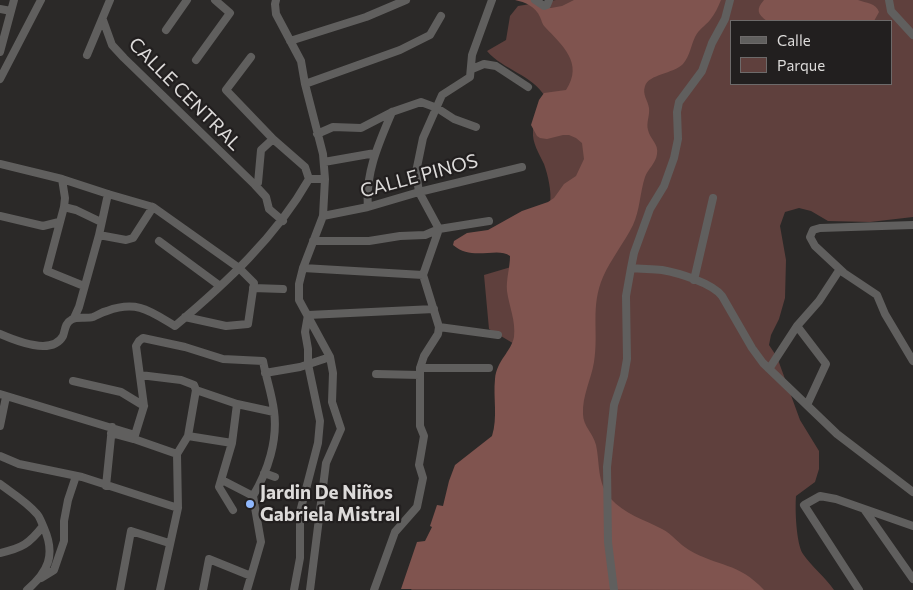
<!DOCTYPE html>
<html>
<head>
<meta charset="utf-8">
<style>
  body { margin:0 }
  #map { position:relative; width:913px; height:590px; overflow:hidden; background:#2b2928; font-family:Commissioner,sans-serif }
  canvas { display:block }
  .legend { position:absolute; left:730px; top:20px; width:162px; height:65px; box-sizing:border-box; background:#221f1f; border:1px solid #6d6a6a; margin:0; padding:6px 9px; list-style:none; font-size:15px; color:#dddbda }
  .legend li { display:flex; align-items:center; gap:10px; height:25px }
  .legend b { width:25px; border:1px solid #6d6a6a }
</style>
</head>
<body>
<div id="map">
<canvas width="913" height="590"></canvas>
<ul class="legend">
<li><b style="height:6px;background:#605f5e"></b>Calle</li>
<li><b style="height:14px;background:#5f403d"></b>Parque</li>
</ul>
</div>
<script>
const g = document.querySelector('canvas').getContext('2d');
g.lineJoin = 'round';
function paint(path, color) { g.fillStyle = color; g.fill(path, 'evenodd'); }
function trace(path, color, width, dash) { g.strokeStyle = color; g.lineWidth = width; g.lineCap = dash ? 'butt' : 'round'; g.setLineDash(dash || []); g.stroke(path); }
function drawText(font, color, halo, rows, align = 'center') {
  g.font = font + ' Commissioner,sans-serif'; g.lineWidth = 4.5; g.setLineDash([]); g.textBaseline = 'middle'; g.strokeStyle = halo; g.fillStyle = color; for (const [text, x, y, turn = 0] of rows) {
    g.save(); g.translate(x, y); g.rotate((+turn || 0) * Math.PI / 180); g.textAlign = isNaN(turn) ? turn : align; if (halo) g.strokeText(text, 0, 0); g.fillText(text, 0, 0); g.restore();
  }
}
const green = new Path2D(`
  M556,0H913V217L870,222L828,221L811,211L799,208L785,212L780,226L786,260L785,298L779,319L771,335L769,345L777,357L800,420L819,451V469L815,482L796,496C795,509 796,543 803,554C812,567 825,577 834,590H411L482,482L516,345L489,329L484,275L511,267L550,203C552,193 548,175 544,164C539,153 532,143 533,131C533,119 540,108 545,97C533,75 503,70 487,51L506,40L510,16L518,6ZM732,21H892V84H732Z`);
const forest = new Path2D(`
  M515,0H532L546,8H551L562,6L574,0H721C718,7 715,14 710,20C705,26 699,29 695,37C691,45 690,56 683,64C673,74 649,74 645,86C642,95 648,100 649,108C650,115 646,123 648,130C650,139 659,144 657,154C656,163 648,169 645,177C640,192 640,210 633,225C624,243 611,259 603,277C590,307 599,332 594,362C591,380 582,396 583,414C583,426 593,433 596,445C600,464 597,482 610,498C624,514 645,520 662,529C672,534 679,544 689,550C718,567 738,562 764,590L401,589L417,542L425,541L432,527L430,526L437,505L443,506L449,481L455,465L492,436C498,417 493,398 495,379C497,360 511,352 514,337C516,321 509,306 507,291C506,279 510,268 510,256C497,246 473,262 453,245L454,241L467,233L488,230L522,211L548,202L554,198L564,184L576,176L584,159L582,143L576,138L569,135H563L547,139L540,138L537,136L531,125L539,100L544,93L566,90C584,63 562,45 545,27C542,24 542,21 540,17C536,7 525,2 515,0Z
  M764,0H858C866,3 876,3 879,12L874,21H767C757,14 756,9 764,0Z`);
const minor = new Path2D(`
  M276,0L275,4L276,14L301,61L305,84L323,154L325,179L323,216L303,268L299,284V300L330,357L333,373L332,402L341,429L326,463L310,590
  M535,0L544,6L547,5L549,0
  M889,0L891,11L913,35
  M0,9L11,11
  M103,20L112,45L124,58L255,185
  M166,30L187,0
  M290,41L366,17L406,0
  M0,52L14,0
  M87,55L110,0
  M251,57L226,90L273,139L305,167L309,179
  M196,60L230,13L215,0
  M472,69L484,64L496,66L528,87
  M0,79L41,0
  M305,84L400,50L430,35L441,16
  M317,134L333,127L361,128L392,112L421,102L437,108L454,119L476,127
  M273,139L261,150L258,183L255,185L266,197L269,209L283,221
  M324,162L375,153
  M0,164L62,179L108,194L153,207L239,268L254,283L248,324L226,326L185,317
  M62,179L65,198L64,207L47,271L84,286
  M64,207L76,210L101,222
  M368,207C365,173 379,143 392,112
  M0,216L43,226L59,222
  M323,216L368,207L419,192L522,167
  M913,225L820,228L813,230L810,237L815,246L844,273L877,295L885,314L913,361
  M99,235L126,240L133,238L153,207
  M159,241L220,286
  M313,241H369L400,236L425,235L439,229L489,221
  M303,268L423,275
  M631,268C641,269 652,269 662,270C679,273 712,283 722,296L752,348L763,363L837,434L913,492
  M694,280L713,198
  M253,288L283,289
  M74,318L79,307L99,235L108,194
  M797,326L826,364L807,405
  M439,327L498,335
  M0,334C16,341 52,356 63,336C65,331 65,323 71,320C76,316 86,319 93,317C98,315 102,312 107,311C137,300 150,311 175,326C226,283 276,237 309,179H325
  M420,368H489
  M769,369L797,326L819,301L840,269
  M265,373L300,367L330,357
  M376,374L420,375
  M140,375L181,380L194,385L196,390
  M73,381L121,392L144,406
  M196,390L237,404L274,412
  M0,394L135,435L134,439L177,454
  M0,426L6,397
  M111,433L133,439
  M135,435L144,406L136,346L139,341L143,338L185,347L223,359L263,361C266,378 272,394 274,411C278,440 268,471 253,496L261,542L247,590
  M188,436L232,443
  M0,456L19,464L82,477L178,508
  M264,473L275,477
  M222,480L253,496
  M0,484C12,493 27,502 37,514C40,517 42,524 44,528C56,555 48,572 27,590
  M106,486L112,427
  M864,509L913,579
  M233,510L219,487L232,443L237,404
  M0,553C22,548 29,544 43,526
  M41,578L54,570L64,541V521L68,500L76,476
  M120,590L131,531L169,543
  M160,590L178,508L177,454L188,436L196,390
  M203,590L209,559L251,576
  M294,590L300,558V512L318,443L320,421L308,364V349L305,332L308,315L434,309
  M374,590L395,532L417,507L423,478L419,465L424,436L420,426V368L424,356L438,334L439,327L423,275L439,229L419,192L416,172L423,138L442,95L470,77L472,55L492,0
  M614,590L608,542L607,467L614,405L624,376L627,359L626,296L631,268L634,253L650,209L664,186L674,158L678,139L677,112L679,102L702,71L712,43L725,19L730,0
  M859,590L804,505L820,496L836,499L913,526`);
const markers = [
  [250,504,5,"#90b8fd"]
];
const streetNames = [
  ["CALLE CENTRAL",185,94,45],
  ["CALLE PINOS",419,176,-15]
];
const poiNames = [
  ["Jardin De Niños",260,493],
  ["Gabriela Mistral",260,515]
];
paint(green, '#5f403d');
paint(forest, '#80544f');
trace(minor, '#605f5e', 8);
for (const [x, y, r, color] of markers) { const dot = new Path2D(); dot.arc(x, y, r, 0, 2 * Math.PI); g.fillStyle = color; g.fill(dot); trace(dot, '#221f1f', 2); }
drawText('19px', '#dddbda', '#221f1f', streetNames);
drawText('bold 19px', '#dddbda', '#221f1f', poiNames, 'left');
</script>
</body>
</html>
